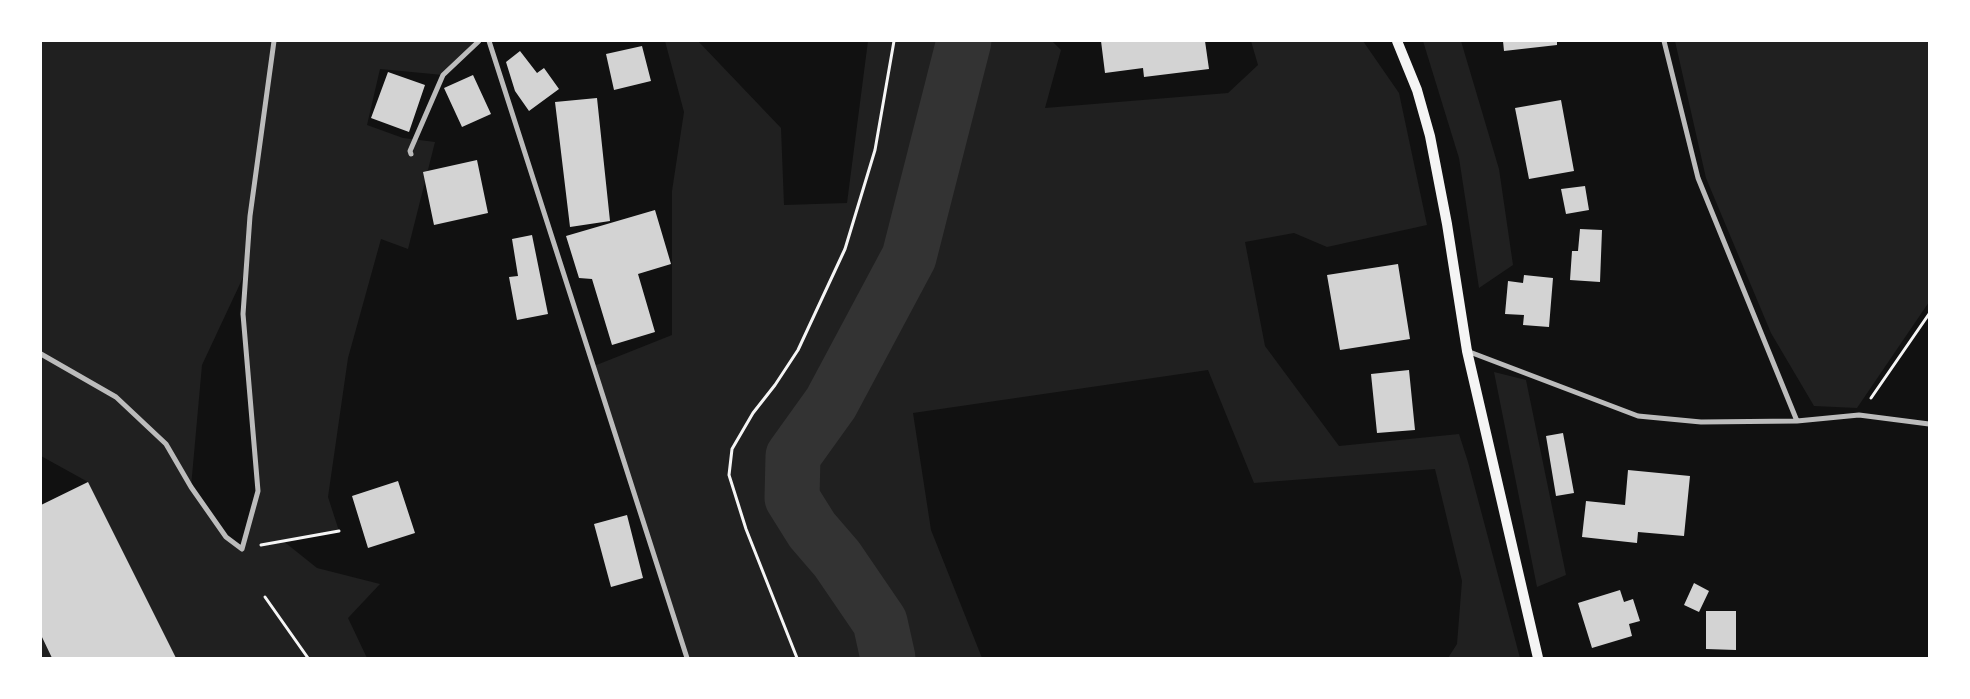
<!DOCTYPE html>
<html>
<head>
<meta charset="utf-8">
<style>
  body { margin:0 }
  #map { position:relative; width:1970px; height:699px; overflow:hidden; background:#111; font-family:Roboto,sans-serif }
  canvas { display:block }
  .frame { position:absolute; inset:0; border:42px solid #fff; pointer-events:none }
</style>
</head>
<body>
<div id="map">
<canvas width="1970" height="699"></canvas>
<div class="frame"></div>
</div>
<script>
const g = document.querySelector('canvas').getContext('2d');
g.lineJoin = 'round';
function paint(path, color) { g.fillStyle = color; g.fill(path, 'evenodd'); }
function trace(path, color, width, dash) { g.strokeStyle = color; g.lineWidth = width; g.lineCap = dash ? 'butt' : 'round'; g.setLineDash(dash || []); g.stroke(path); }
const green = new Path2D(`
  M41,41H479L443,75L380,69L367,125L403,138L435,142L408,249L381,239L348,358L328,497L339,531L282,540L317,568L380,584L348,618L367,658H176L88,482L41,456ZM246,271L243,314L258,491L242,549L226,537L191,487L202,365Z
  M665,41H698L781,128L784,205L847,203L868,41H1052L1061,50L1045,108L1228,93L1258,65L1251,41H1363L1399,93L1427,225L1327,247L1294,233L1245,242L1265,346L1339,446L1459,434L1468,462L1520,658H1448L1457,644L1462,581L1435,469L1254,483L1208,370L913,413L931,530L982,658H687L594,366L672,335V191L684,112Z
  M1423,41H1461L1499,169L1513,265L1479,288L1459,158Z
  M1675,41H1929V302L1857,408L1814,406L1771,333L1706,178Z
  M1494,372L1526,380L1566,575L1537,587Z
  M41,635L52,658H41Z`);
const river = new Path2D(`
  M888,658L880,622L837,559L812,530L792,498L793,456L831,403L909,257L964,41`);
const building = new Path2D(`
  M1101,41H1205L1209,69L1144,77L1143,68L1105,73Z
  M1503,41H1557V45L1504,51Z
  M642,46L651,81L614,90L606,54Z
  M520,51L537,73L544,68L559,89L529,111L515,91L506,62Z
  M388,72L425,85L409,132L371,118Z
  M473,75L491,114L462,127L444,88Z
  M597,98L610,221L570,227L555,102Z
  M1561,100L1574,171L1529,179L1515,108Z
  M477,160L488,213L434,225L423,172Z
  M1585,186L1589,210L1566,214L1561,189Z
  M655,210L671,264L638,274L655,332L612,345L592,279L579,278L566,236Z
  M1580,229L1602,230L1600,282L1570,280L1572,251H1578Z
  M532,235L548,314L517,320L509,277L518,276L512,239Z
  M1398,264L1410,339L1340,350L1327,275Z
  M1524,275L1553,278L1549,327L1523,325L1524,315L1505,314L1508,281L1523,283Z
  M1409,370L1415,430L1377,433L1371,374Z
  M1563,433L1574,493L1556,496L1546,436Z
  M1628,470L1690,476L1684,536L1638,532L1637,543L1582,537L1586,501L1625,505Z
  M398,481L415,533L368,548L352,496Z
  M88,482L176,658H52L41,635V505Z
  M627,515L643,578L611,587L594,524Z
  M1694,583L1709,591L1699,612L1684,605Z
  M1620,590L1624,602L1633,599L1640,621L1629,624L1632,636L1592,648L1578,603Z
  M1706,611H1736V650L1706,649Z`);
const path = new Path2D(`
  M1871,398L1929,314
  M261,545L339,531
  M265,597L308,658
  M797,658L746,529L729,475L732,449L753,413L775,385L798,350L845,249L875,150L894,41`);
const minor = new Path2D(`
  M489,41L687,658
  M1664,41L1698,178L1797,421
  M411,154L410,151L443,75L479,41
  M1467,351L1638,416L1701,422L1797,421L1859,415L1929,424
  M41,354L116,397L166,444L191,487L226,537L242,549L258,491L243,314L250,216L274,41`);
const secondary = new Path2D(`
  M1397,41L1417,90L1430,136L1447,224L1467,351L1538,658`);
paint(green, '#202020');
trace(river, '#333', 55);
paint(building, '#d3d3d3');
trace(path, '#f5f5f5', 3);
trace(minor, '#bcbcbc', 5);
trace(secondary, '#f5f5f5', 10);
</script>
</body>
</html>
